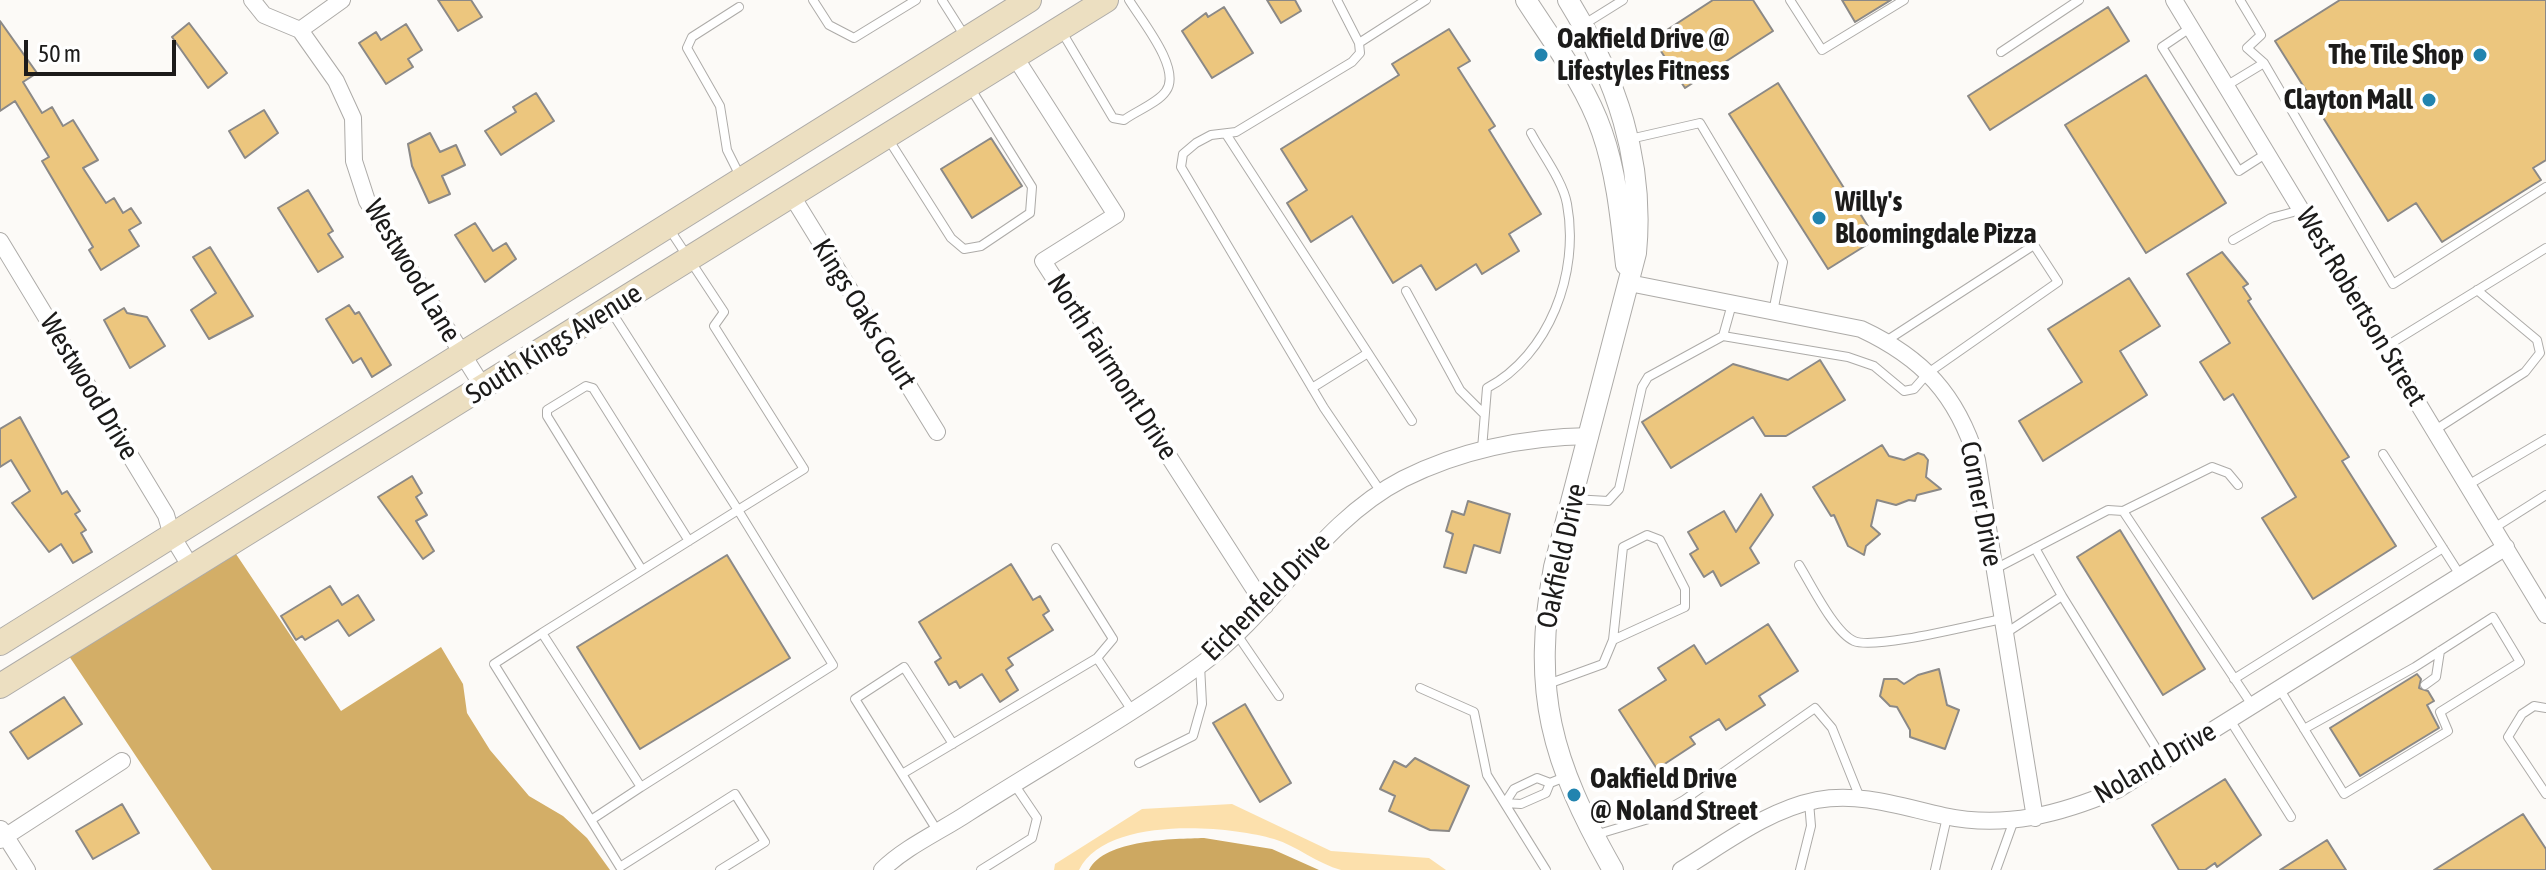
<!DOCTYPE html>
<html>
<head>
<meta charset="utf-8">
<style>
  body { margin:0 }
  #map { position:relative; width:2546px; height:870px; overflow:hidden; background:#fcfaf7; font-family:"Asap Condensed",sans-serif }
  canvas { display:block }
  .scale { position:absolute; left:24px; top:40px; width:152px; height:36px; box-sizing:border-box; border:4px solid #1c1b1a; border-top:0; padding-left:10px; font-size:24px; line-height:28px; white-space:nowrap; color:#1c1b1a; -webkit-text-stroke:6px #fff; paint-order:stroke }
</style>
</head>
<body>
<div id="map">
<canvas width="2546" height="870"></canvas>
<div class="scale">50 m</div>
</div>
<script>
const g = document.querySelector('canvas').getContext('2d');
g.lineJoin = 'round';
function paint(path, color) { g.fillStyle = color; g.fill(path, 'evenodd'); }
function trace(path, color, width, dash) { g.strokeStyle = color; g.lineWidth = width; g.lineCap = dash ? 'butt' : 'round'; g.setLineDash(dash || []); g.stroke(path); }
function drawText(font, color, halo, rows, align = 'center') {
  g.font = font + ' "Asap Condensed",sans-serif'; g.lineWidth = 8; g.setLineDash([]); g.textBaseline = 'middle'; g.strokeStyle = halo; g.fillStyle = color; for (const [text, x, y, turn = 0] of rows) {
    g.save(); g.translate(x, y); g.rotate((+turn || 0) * Math.PI / 180); g.textAlign = isNaN(turn) ? turn : align; if (halo) g.strokeText(text, 0, 0); g.fillText(text, 0, 0); g.restore();
  }
}
const green = new Path2D(`
  M1232,804L1331,851L1429,858L1446,870C1418,870 1367,870 1341,870C1318,864 1297,846 1274,839C1225,825 1106,816 1079,870H1054L1055,864L1142,809Z`);
const forest = new Path2D(`
  M236,554L341,711L441,647L463,684L467,713L490,750L529,796L563,816L587,838L610,870H212L69,656Z`);
const water = new Path2D(`
  M1204,838L1272,849L1319,870H1089C1105,839 1174,839 1204,838Z`);
const building = new Path2D(`
  M438,0H471L482,17L458,31Z
  M1267,0H1295L1301,11L1281,23Z
  M1713,0H1753L1773,31L1685,88L1653,39Z
  M1842,0H1891L1855,22Z
  M2340,0H2546V160L2533,168L2541,180L2442,242L2416,203L2388,221L2275,41Z
  M1224,7L1253,53L1212,78L1182,31L1206,13L1208,17Z
  M2108,7L2129,41L1990,130L1968,96Z
  M0,21L37,73L23,82L42,113L52,107L63,126L73,120L98,160L83,168L106,203L114,198L123,213L131,208L141,223L129,230L139,246L101,270L89,250L93,247L42,161L49,157L15,101L0,111Z
  M189,23L227,73L208,88L172,37Z
  M406,24L422,50L408,59L413,67L386,84L359,43L376,32L381,40Z
  M1449,29L1470,61L1458,68L1495,126L1489,130L1541,214L1509,234L1519,251L1482,274L1476,264L1436,290L1421,265L1393,283L1352,216L1311,242L1287,203L1307,190L1281,149L1399,75L1392,64Z
  M2146,75L2226,203L2146,253L2065,125Z
  M1778,83L1876,239L1828,269L1729,114Z
  M536,93L554,121L501,155L485,131L516,112L513,107Z
  M264,110L278,133L245,158L229,131Z
  M430,133L440,152L456,145L465,165L442,176L450,194L429,203L412,166L408,144Z
  M991,138L1022,186L972,218L941,169Z
  M308,190L333,231L328,234L343,257L318,272L278,208Z
  M475,223L493,251L506,243L516,259L485,282L455,235Z
  M210,247L253,316L209,339L191,310L216,293L193,257Z
  M2222,252L2248,284L2243,287L2251,299L2248,301L2349,457L2342,461L2396,546L2313,599L2262,518L2296,497L2233,394L2224,400L2200,362L2230,343L2187,274Z
  M2129,278L2160,326L2120,351L2147,395L2043,461L2019,421L2082,382L2048,329Z
  M349,305L355,314L359,312L391,365L372,377L361,358L353,363L326,319Z
  M124,308L127,313L147,317L165,346L130,368L104,320Z
  M1820,360L1845,400L1786,436H1765L1753,417L1671,468L1642,422L1733,364L1788,380Z
  M20,417L62,494L67,491L80,511L75,514L86,530L81,533L92,552L73,563L61,544L49,552L12,503L30,491L11,460L0,467V429Z
  M1882,445L1889,456L1904,460L1918,453L1924,455L1928,460L1926,477L1941,489L1917,495L1915,501L1909,500L1896,505L1877,500L1871,526L1880,534L1866,546L1864,555L1848,546L1834,515L1831,516L1813,487Z
  M412,476L422,493L416,497L427,515L416,521L434,551L423,559L378,497Z
  M1761,494L1773,515L1750,548L1759,563L1721,586L1713,571L1704,577L1690,554L1698,549L1688,532L1724,511L1736,532Z
  M1468,501L1510,514L1500,553L1474,545L1466,573L1444,567L1453,534L1446,531L1452,511L1464,515Z
  M2120,530L2205,669L2163,695L2077,557Z
  M727,555L790,658L640,749L577,647Z
  M1011,564L1033,600L1040,596L1049,611L1043,615L1053,630L1008,658L1013,665L1006,670L1018,690L1000,702L982,674L960,688L956,681L949,685L935,662L941,658L919,622Z
  M330,586L342,605L358,595L374,620L349,636L338,620L305,640L302,636L296,640L281,616Z
  M1768,624L1798,671L1759,696L1765,705L1726,730L1719,719L1690,737L1695,744L1657,769L1619,710L1666,680L1658,668L1694,645L1706,664Z
  M1939,669L1947,705L1959,710L1945,749L1910,737V730L1897,707L1890,706L1880,696L1884,679H1897L1904,684L1918,675Z
  M2417,674L2421,679L2419,688L2428,691L2434,701L2427,705L2439,728L2360,776L2330,728Z
  M64,697L82,724L28,759L10,732Z
  M1245,704L1291,783L1260,802L1213,723Z
  M1415,758L1469,786L1449,831L1430,830L1389,811L1395,796L1380,789L1394,761L1406,767Z
  M2225,779L2261,835L2217,867L2215,863L2205,870H2179L2152,825Z
  M122,804L139,833L93,859L76,831Z
  M2523,814L2546,849V870H2434Z
  M2327,840L2346,870H2280Z`);
const service = new Path2D(`
  M813,0L829,25L854,38L916,0
  M942,0L966,38
  M1337,0L1359,43L1360,53L1352,62L1236,132L1211,135L1196,143L1183,154L1181,167L1324,408L1381,492
  M1790,0L1822,50L1904,0
  M2240,0L2261,35L2247,48L2264,63L2393,284L2546,187
  M739,7L692,37L687,48L720,106L727,150L741,178
  M1583,25L1623,0
  M2190,28L2162,47L2239,171L2267,153
  M1062,32L1113,118L1124,120C1136,111 1158,103 1166,91C1182,69 1141,20 1129,0
  M1359,43L1426,0
  M2001,52L2079,0
  M2226,86L2264,63
  M1226,134L1412,421
  M887,137L951,238L964,249L981,246L1030,213L1032,187L971,89
  M1630,139L1700,123L1783,262L1773,312
  M2233,240L2271,218L2301,210
  M1406,291L1460,390L1483,413
  M611,311L738,510L542,633L641,787L833,665L738,510L804,469L714,326L724,312L670,230
  M1723,336L1848,357L1874,366L1904,391L1914,389L1928,373L2058,282L2034,245L1886,341
  M2385,347L2546,248
  M1312,388L1368,353
  M2435,430L2525,372L2540,353L2537,340L2477,290
  M1482,449L1487,388C1549,355 1580,273 1567,204C1563,181 1542,154 1531,133
  M2383,454L2460,575
  M2468,485L2546,439
  M1573,499L1608,501L1619,489L1642,387L1648,377L1723,336L1732,304
  M2123,511L2252,705
  M2494,528L2546,495
  M1056,548L1113,639L1097,658
  M2035,548L2062,596
  M1799,565C1811,584 1834,632 1854,641C1875,650 1975,624 2002,619
  M1995,569L2108,510L2123,511L2212,467L2228,473L2238,485
  M642,570L547,416V410L586,386L593,388L689,541
  M542,633L494,664L591,820L641,787
  M1236,633L1279,696
  M2006,633L2062,596L2164,761
  M2234,679L2443,548
  M1548,684L1603,664L1613,640L1623,547L1647,535L1660,540L1685,589V607L1613,640
  M2425,685L2436,677L2440,651
  M1420,688L1474,712L1487,775L1546,870
  M2279,688L2344,794L2448,731L2440,712L2520,662L2493,617L2415,667L2304,729
  M2546,708L2534,706L2522,714L2508,737L2546,794
  M2230,720L2291,817
  M1139,763L1193,736L1202,704L1200,665
  M902,774L855,699L904,667L953,744
  M1550,783L1546,793L1521,804L1505,803L1514,789L1537,778L1550,783L1565,777
  M591,820L620,867L735,794L765,842L720,870
  M938,832L902,774L1097,658L1131,709
  M1595,835L1652,818L1684,800L1815,708L1832,728L1860,798
  M981,870L1032,838L1037,818L1014,784
  M1800,870L1811,826L1809,802
  M1935,870L1947,817
  M1996,870L2014,820`);
const minor = new Path2D(`
  M252,0L264,15L300,30L336,81L353,118L354,161L367,201L483,387
  M2174,0L2546,615
  M300,30L342,0
  M1015,57L1116,215L1043,261L1265,606
  M792,196L937,432
  M0,241L166,515L172,536L192,569
  M1629,283L1861,329C1923,358 1957,395 1977,460L2035,818
  M1,829L27,870
  M0,840L122,761
  M882,870C905,847 941,831 968,813C1046,763 1129,717 1203,663C1277,608 1320,522 1403,479C1463,449 1524,437 1590,436
  M1681,870C1724,844 1767,810 1817,800C1861,792 1902,807 1944,816C2005,829 2061,814 2117,790L2506,547`);
const tertiary = new Path2D(`
  M1526,0C1553,42 1586,85 1602,132C1617,175 1621,221 1626,265
  M1568,0C1616,78 1645,160 1636,253L1554,567C1531,692 1551,761 1613,870`);
const secondary = new Path2D(`
  M0,643L1029,0
  M0,686L1106,0`);
const markers = [
  [1541,55,8,"#2284af"],
  [2480,55,8,"#2284af"],
  [2429,100,8,"#2284af"],
  [1819,218,8,"#2284af"],
  [1574,795,8,"#2284af"]
];
const poiNames = [
  ["Oakfield Drive @",1557,39],
  ["Lifestyles Fitness",1557,71],
  ["The Tile Shop",2464,55,"right"],
  ["Clayton Mall",2413,100,"right"],
  ["Willy's",1835,202],
  ["Bloomingdale Pizza",1835,234],
  ["Oakfield Drive",1590,779],
  ["@ Noland Street",1590,811]
];
const streetNames = [
  ["Westwood Lane",412,271,59],
  ["West Robertson Street",2361,307,59],
  ["Kings Oaks Court",864,314,58],
  ["South Kings Avenue",554,344,-32],
  ["North Fairmont Drive",1112,367,57],
  ["Westwood Drive",89,387,59],
  ["Corner Drive",1981,504,79],
  ["Oakfield Drive",1562,556,-78],
  ["Eichenfeld Drive",1266,597,-45],
  ["Noland Drive",2155,763,-30]
];
paint(green, '#fce0ac');
paint(forest, '#d3ae67');
paint(water, '#cda861');
paint(building, '#ecc67e');
trace(building, '#8b8987', 2);
trace(service, '#adaba8', 10);
trace(minor, '#adaba8', 18);
trace(tertiary, '#adaba8', 22);
trace(secondary, '#adaba8', 26);
trace(service, '#fff', 8);
trace(minor, '#fff', 16);
trace(tertiary, '#fff', 20);
trace(secondary, '#ecdfc1', 24);
for (const [x, y, r, color] of markers) { const dot = new Path2D(); dot.arc(x, y, r, 0, 2 * Math.PI); g.fillStyle = color; g.fill(dot); trace(dot, '#fff', 3); }
drawText('bold 28px', '#1c1b1a', '#fff', poiNames, 'left');
drawText('28px', '#1c1b1a', '#fff', streetNames);
</script>
</body>
</html>
